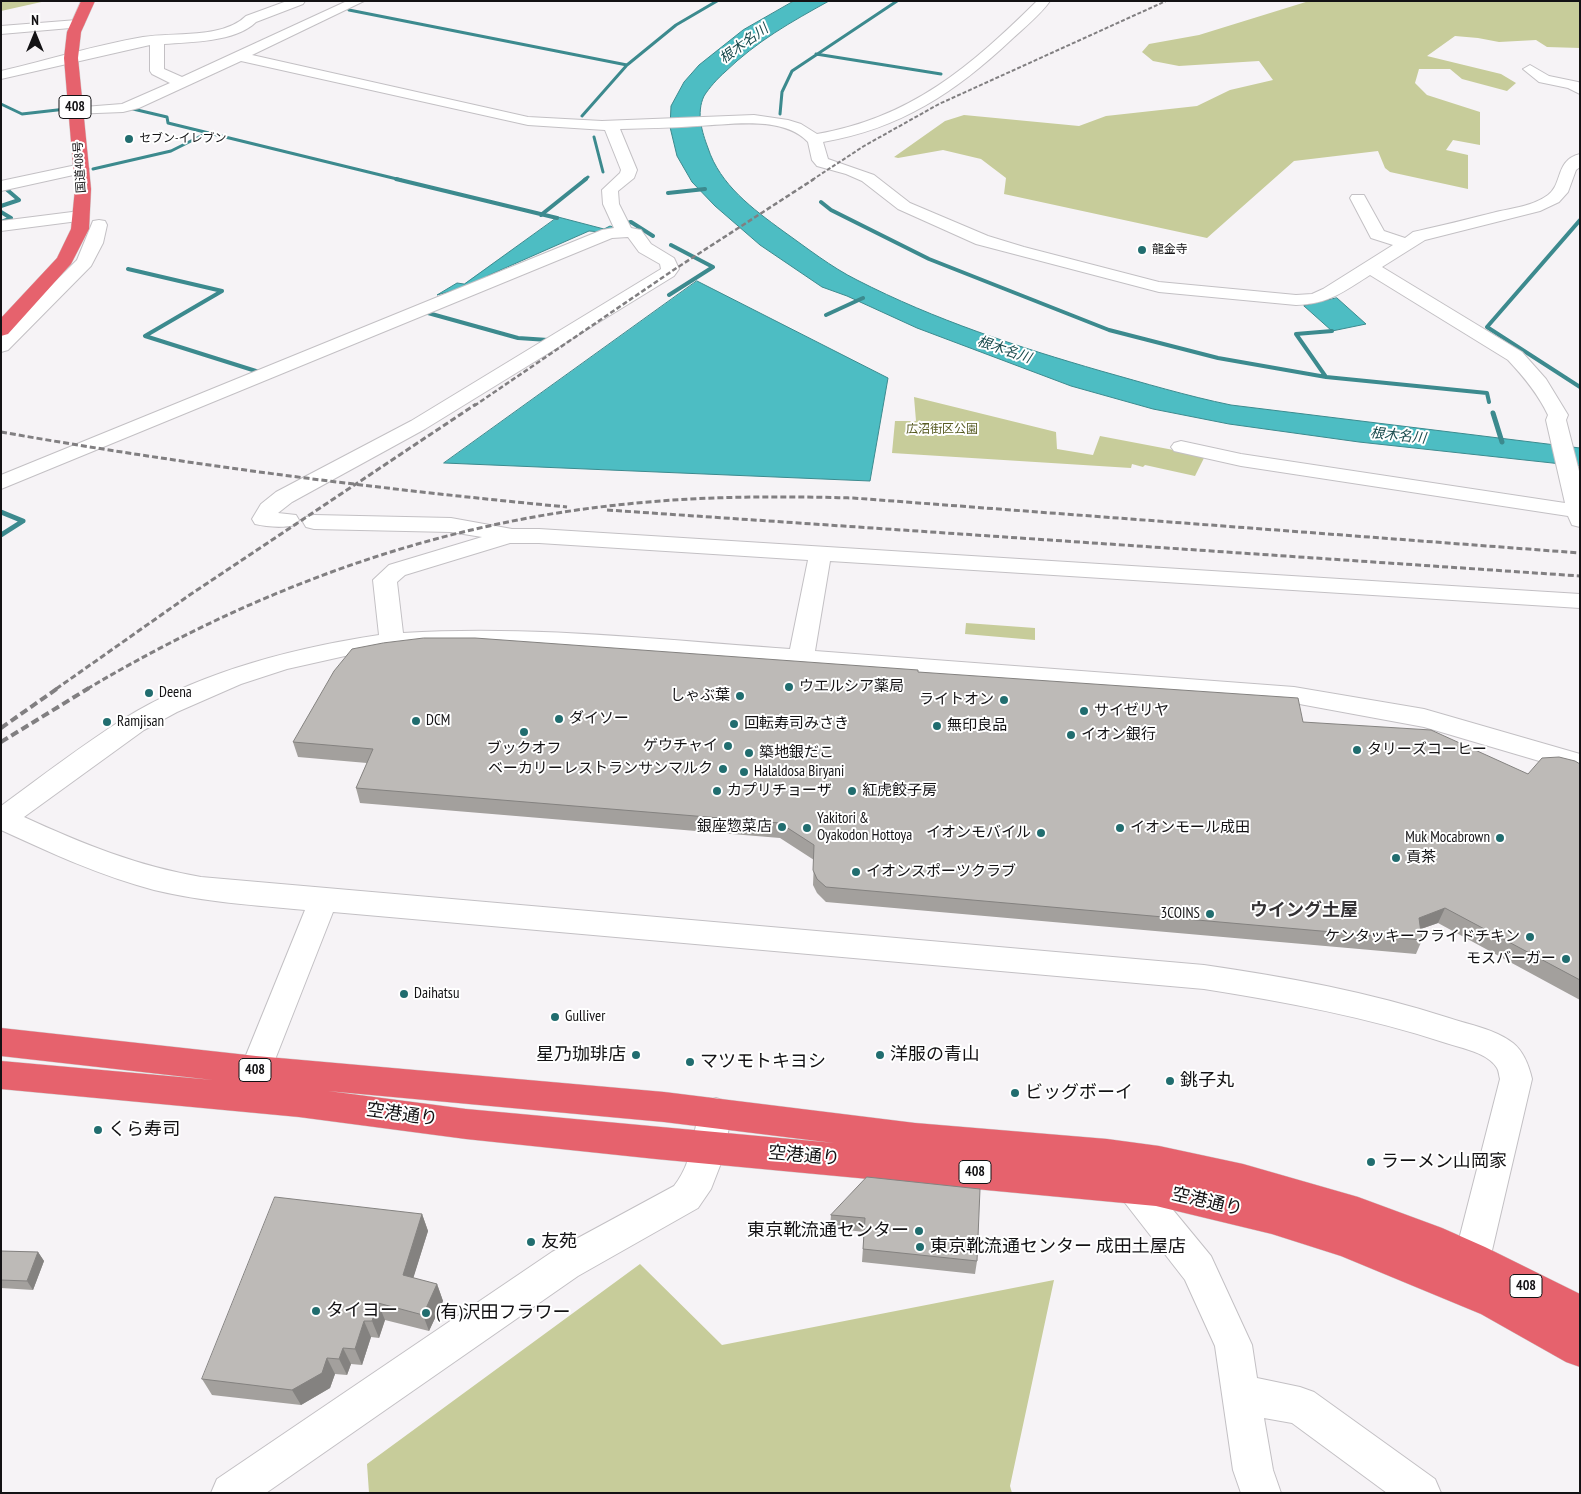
<!DOCTYPE html>
<html>
<head>
<meta charset="utf-8">
<style>
  body { margin:0 }
  #map { position:relative; width:1581px; height:1494px; overflow:hidden; background:#f6f3f6; font-family:"PT Sans Narrow",sans-serif }
  canvas { display:block }
  .frame { position:absolute; inset:0; border:2px solid #131214; pointer-events:none }
  .north { position:absolute; left:10px; top:10px; width:50px; height:50px; -webkit-text-stroke:4px #fff; paint-order:stroke; rotate:0deg; font-size:14px; font-weight:700; line-height:20px; text-align:center; color:#131214 }
  .north::after { content:''; display:block; margin:auto; width:18px; height:22px; background:#131214; clip-path:polygon(50% 0,100% 100%,50% 72%,0 100%) }
</style>
</head>
<body>
<div id="map">
<canvas width="1581" height="1494"></canvas>
<div class="frame"></div>
<div class="north">N</div>
</div>
<script>
const g = document.querySelector('canvas').getContext('2d');
g.lineJoin = 'round';
function paint(path, color) { g.fillStyle = color; g.fill(path, 'evenodd'); }
function trace(path, color, width, dash) { g.strokeStyle = color; g.lineWidth = width; g.lineCap = dash ? 'butt' : 'round'; g.setLineDash(dash || []); g.stroke(path); }
function drawText(font, color, halo, rows, align = 'center') {
  g.font = font + ' "PT Sans Narrow","Noto Sans JP",sans-serif'; g.lineWidth = 4; g.setLineDash([]); g.textBaseline = 'middle'; g.strokeStyle = halo; g.fillStyle = color; for (const [text, x, y, turn = 0] of rows) {
    g.save(); g.translate(x, y); g.rotate((+turn || 0) * Math.PI / 180); g.textAlign = isNaN(turn) ? turn : align; if (halo) g.strokeText(text, 0, 0); g.fillText(text, 0, 0); g.restore();
  }
}
const green = new Path2D(`
  M1,1H46L1,11Z
  M1309,1L1580,2V48L1547,47L1536,40L1499,42L1478,38L1455,36L1427,56L1501,74L1516,83L1507,91L1462,79L1450,69H1419L1415,83L1427,95L1480,112V145L1453,140L1446,150L1468,155V189L1390,172L1385,168L1378,151L1294,161L1207,238L1004,194L1006,178L981,159L943,150L898,158L894,157L945,121L964,115L1079,126L1106,116L1197,106L1230,90L1273,80L1259,61L1179,66L1153,61L1142,52L1149,44L1199,35Z
  M914,397L1056,432L1057,449L1093,455L1100,436L1205,456L1195,476L1145,465L1143,467L1132,464L1131,468L892,453L895,421H916Z
  M966,623L1035,628V640L965,634Z
  M640,1264L722,1345L1054,1280L1010,1486L1012,1493H369L367,1464Z`);
const water = new Path2D(`
  M794,1H829C791,22 757,41 725,72C718,78 709,88 704,96C696,113 702,132 708,148C720,185 753,209 783,231C807,248 831,267 857,280C935,320 1018,347 1101,371C1144,383 1187,396 1231,405L1580,448V466L1359,442L1229,424L1153,409L1071,386L917,328L847,296L822,287L760,245L715,206L692,182L677,156L670,127L671,106L684,82L699,65L743,30Z
  M558,217L604,229L610,226L615,228L602,232L589,231L487,276V281L437,295L457,283L464,284Z
  M697,281L888,378L870,481L444,463Z
  M1337,298L1366,324L1332,331L1304,306Z`);
const streamFar2 = new Path2D(`
  M349,10L627,65
  M816,54L941,74
  M1,104L22,114L66,109
  M133,109L167,117L168,123L401,180
  M780,114L782,92L792,71L897,1
  M582,116L627,65L676,25L717,1
  M594,137L603,172
  M93,169L171,151L207,133
  M584,180L588,177`);
const streamFar1 = new Path2D(`
  M396,179L557,218
  M668,193L705,189
  M821,202L831,210L929,259L1109,330L1218,358L1326,377
  M1,206L19,200L5,188L9,187
  M1,212L11,218L1,222
  M541,215L586,179
  M1580,220L1487,327L1580,387
  M622,224L631,222L653,236
  M128,269L222,291L145,336L259,372
  M669,295L713,267L671,245
  M428,313L518,338L548,340
  M826,315L863,298
  M1332,331L1296,334L1326,377L1487,393L1489,402`);
const stream = new Path2D(`
  M1493,413L1502,442
  M1,512L23,521L1,535`);
const minor = new Path2D(`
  M287,1H305L303,4L256,22C236,42 191,42 164,44V69L182,77L347,1H364L252,55L528,117L602,121L754,115L788,120L801,124L817,134C911,118 971,66 1037,1H1050C1040,15 1025,27 1012,39C956,92 900,129 823,142L828,159L874,175L910,203L988,236L1024,247L1159,282L1296,295L1312,294L1323,289L1393,245L1371,238L1350,198L1352,195H1364L1384,231L1405,238L1413,232C1441,226 1468,219 1496,212C1513,208 1533,206 1548,195C1563,184 1555,160 1580,154V167L1576,170L1568,192L1559,202L1540,211L1425,240L1382,267L1522,352L1546,379L1568,415L1566,420L1580,475V527L1572,525L1568,516L1241,466L1174,451L1171,447L1174,443L1181,441L1241,454L1565,503L1546,420L1548,415C1538,394 1524,377 1508,360L1370,275C1343,292 1329,304 1296,305L1159,292L976,244L898,209L862,181L846,174L817,166L812,160L808,142C782,115 731,125 697,126C671,128 646,128 620,129L637,170L634,178L618,191L619,204L631,228L641,230L651,244L674,258L679,269L674,276L425,429L292,502L278,513L296,515L299,520L296,525C283,528 268,527 255,524L252,519L261,504L276,492L411,421L661,269L660,264L639,252L628,237L612,238L1,489V475L602,230L614,228L603,204L602,190L620,173L621,170L605,130L528,125L241,61L139,108L123,112L71,114L69,111L71,108L122,104L170,83L152,74L150,71V45L1,79V71C48,60 96,45 143,37C173,32 223,39 246,16Z
  M77,20L84,24L82,27L1,34V26Z
  M1530,65L1549,76L1578,82L1580,83V94L1568,88L1539,82L1523,69Z
  M81,164L87,166L89,169L87,172L1,191V181Z
  M80,211L86,212L88,216L86,220L1,231V221Z
  M99,220L105,221L107,225L103,243L91,266L8,350L1,352V335L77,260L93,221Z
  M314,515L451,518L512,529H539L1580,594V608L830,561L815,651L1294,687L1424,709L1580,754V773L1424,727L1294,703L801,666L513,646L463,645L392,649L345,656L287,669L241,684L177,712L144,730L24,817C83,844 137,866 201,877L1204,965C1287,977 1369,992 1449,1018C1470,1025 1495,1029 1513,1043C1524,1052 1529,1066 1532,1079L1490,1259L1485,1271L1472,1276L1459,1271L1454,1259L1500,1079C1499,1076 1499,1071 1497,1068C1488,1053 1462,1048 1446,1043C1367,1017 1286,1002 1204,989L333,912L267,1080L256,1084L245,1080L240,1070L305,910C254,905 203,902 154,890C101,876 51,853 1,830V806C42,776 82,745 125,718C200,672 293,648 379,635L373,580L389,565L482,537L451,532L314,529L306,527L303,522L306,517ZM510,543H539L808,560L790,649C662,640 532,625 403,633L397,582L405,575Z
  M716,1098L728,1102L732,1112L723,1158L711,1189L698,1208L578,1276L266,1493H211L217,1479L552,1252L674,1186C696,1158 690,1131 704,1102Z
  M1132,1161L1144,1165L1150,1182L1211,1256L1252,1345L1257,1378L1300,1387L1314,1392L1435,1479L1441,1493H1387L1292,1423L1264,1418L1273,1470L1281,1493H1241L1233,1470L1215,1346L1185,1280L1122,1199C1116,1186 1114,1178 1120,1165Z`);
const highway = new Path2D(`
  M81,1H95L81,32L78,58L91,189L89,229L71,264L8,334L1,336V318L57,258L71,229L75,189L64,58L67,32Z
  M1,1028L256,1056L664,1092L915,1123L1107,1139L1159,1146L1243,1164L1358,1197L1442,1228L1485,1247L1580,1294V1367L1566,1362L1481,1314L1341,1256L1272,1234L1156,1206L656,1159L466,1139L299,1117L1,1089V1061L213,1080L1,1056ZM328,1091L664,1122L834,1143L466,1109Z`);
const railFar3 = new Path2D(`
  M812,180L864,146L939,104L1166,1`);
const railFar2 = new Path2D(`
  M474,406L675,269L814,179`);
const railFar1 = new Path2D(`
  M1,432C189,465 377,489 567,507
  M607,510L1580,576
  M56,689L191,594L476,404
  M87,689C254,590 433,523 627,504C703,496 778,496 853,498L1580,553`);
const rail = new Path2D(`
  M1,728L58,688
  M1,742L89,688`);
const wall = new Path2D(`
  M918,672L1303,722L1528,774L1580,764V1000L1438,923L1421,929L1422,940L1416,954L826,902L817,893L813,885L814,860L780,838L360,803L356,788L367,763L298,757L293,742Z
  M867,1177L977,1261L975,1274L862,1262L864,1232L830,1228L831,1215Z
  M422,1214L428,1231L413,1278L437,1284L443,1301L429,1331L385,1320L379,1338L371,1337L362,1365L351,1364L347,1375L335,1374L330,1388L301,1405L212,1395L202,1379Z
  M1,1251L38,1252L44,1261L33,1290L1,1288Z`);
const shadedWall = new Path2D(`
  M1445,908L1438,923L1412,932L1419,918Z
  M422,1214L428,1231L409,1292L403,1275Z
  M38,1252L44,1261L33,1290L27,1281Z
  M437,1284L443,1301L429,1331L423,1315Z
  M378,1303L385,1320L379,1338L372,1321Z
  M364,1321L371,1337L362,1365L355,1349Z
  M343,1348L351,1364L347,1375L339,1359Z
  M327,1358L335,1374L330,1388L301,1405L292,1390Z`);
const building = new Path2D(`
  M424,638H475L918,670V672L1298,698L1303,722L1431,730L1528,774L1542,758L1559,757L1575,761L1580,764V980L1445,908L1419,918L1422,940L826,887L817,879L813,870L814,845L780,823L356,788L373,749L293,742L334,671L352,649L383,643Z
  M867,1177L980,1189L977,1261L863,1249L865,1218L831,1215Z
  M275,1197L422,1214L403,1275L437,1284L423,1315L378,1303L372,1321H364L355,1349L343,1348L339,1359L327,1358L322,1373L292,1390L202,1379Z
  M1,1251L38,1252L27,1281L1,1280Z`);
const markers = [
  [129,139,5,"#216d6f"],
  [1142,250,5,"#216d6f"],
  [789,687,5,"#216d6f"],
  [149,693,5,"#216d6f"],
  [740,696,5,"#216d6f"],
  [1004,700,5,"#216d6f"],
  [1084,711,5,"#216d6f"],
  [559,719,5,"#216d6f"],
  [416,721,5,"#216d6f"],
  [107,722,5,"#216d6f"],
  [734,724,5,"#216d6f"],
  [937,726,5,"#216d6f"],
  [524,732,5,"#216d6f"],
  [1071,735,5,"#216d6f"],
  [728,746,5,"#216d6f"],
  [1357,750,5,"#216d6f"],
  [749,753,5,"#216d6f"],
  [723,769,5,"#216d6f"],
  [744,772,5,"#216d6f"],
  [717,791,5,"#216d6f"],
  [852,791,5,"#216d6f"],
  [782,827,5,"#216d6f"],
  [807,828,5,"#216d6f"],
  [1120,828,5,"#216d6f"],
  [1041,833,5,"#216d6f"],
  [1500,838,5,"#216d6f"],
  [1396,858,5,"#216d6f"],
  [856,872,5,"#216d6f"],
  [1210,914,5,"#216d6f"],
  [1530,937,5,"#216d6f"],
  [1566,959,5,"#216d6f"],
  [404,994,5,"#216d6f"],
  [555,1017,5,"#216d6f"],
  [636,1055,5,"#216d6f"],
  [880,1055,5,"#216d6f"],
  [690,1062,5,"#216d6f"],
  [1170,1081,5,"#216d6f"],
  [1015,1093,5,"#216d6f"],
  [98,1130,5,"#216d6f"],
  [1371,1162,5,"#216d6f"],
  [919,1231,5,"#216d6f"],
  [531,1242,5,"#216d6f"],
  [920,1247,5,"#216d6f"],
  [316,1311,5,"#216d6f"],
  [426,1313,5,"#216d6f"]
];
const farPoinames = [
  ["セブン-イレブン",139,139],
  ["龍金寺",1152,250]
];
const farStreetnames = [
  ["国道408号",80,167,-94]
];
const farParknames = [
  ["広沼街区公園",942,430]
];
const farWaternames = [
  ["根木名川",744,44,-36],
  ["根木名川",1004,350,19],
  ["根木名川",1398,436,6]
];
const shields = [
  [75,107,32],
  [255,1070,32],
  [975,1172,32],
  [1526,1286,32]
];
const shieldNames = [
  ["408",75,107],
  ["408",255,1070],
  ["408",975,1172],
  ["408",1526,1286]
];
const poiNames = [
  ["ウエルシア薬局",799,687],
  ["Deena",159,693],
  ["しゃぶ葉",730,696,"right"],
  ["ライトオン",994,700,"right"],
  ["サイゼリヤ",1094,711],
  ["ダイソー",569,719],
  ["DCM",426,721],
  ["Ramjisan",117,722],
  ["回転寿司みさき",744,724],
  ["無印良品",947,726],
  ["イオン銀行",1081,735],
  ["ゲウチャイ",718,746,"right"],
  ["ブックオフ",524,749,"center"],
  ["タリーズコーヒー",1367,750],
  ["築地銀だこ",759,753],
  ["ベーカリーレストランサンマルク",713,769,"right"],
  ["Halaldosa Biryani",754,772],
  ["カプリチョーザ",727,791],
  ["紅虎餃子房",862,791],
  ["Yakitori &",817,819],
  ["Oyakodon Hottoya",817,836],
  ["銀座惣菜店",772,827,"right"],
  ["イオンモール成田",1130,828],
  ["イオンモバイル",1031,833,"right"],
  ["Muk Mocabrown",1490,838,"right"],
  ["貢茶",1406,858],
  ["イオンスポーツクラブ",866,872],
  ["3COINS",1200,914,"right"],
  ["ケンタッキーフライドチキン",1520,937,"right"],
  ["モスバーガー",1556,959,"right"],
  ["Daihatsu",414,994],
  ["Gulliver",565,1017]
];
const quarterNames = [
  ["ウイング土屋",1304,911]
];
const nearPoinames = [
  ["星乃珈琲店",626,1055,"right"],
  ["洋服の青山",890,1055],
  ["マツモトキヨシ",700,1062],
  ["銚子丸",1180,1081],
  ["ビッグボーイ",1025,1093],
  ["くら寿司",108,1130],
  ["ラーメン山岡家",1381,1162],
  ["東京靴流通センター",909,1231,"right"],
  ["友苑",541,1242],
  ["東京靴流通センター 成田土屋店",930,1247],
  ["タイヨー",326,1311],
  ["(有)沢田フラワー",436,1313]
];
const nearStreetnames = [
  ["空港通り",402,1115,8],
  ["空港通り",804,1156,5],
  ["空港通り",1207,1202,13]
];
paint(green, '#c7cc9a');
paint(water, '#4dbdc3');
trace(water, '#3c8a8e', 1);
trace(streamFar2, '#3c8a8e', 3);
trace(streamFar1, '#3c8a8e', 4);
trace(stream, '#3c8a8e', 5);
trace(minor, '#c3c0c4', 2);
trace(highway, '#d0d0d0', 1);
paint(minor, '#fff');
paint(highway, '#e6626d');
trace(railFar3, '#817f81', 2, [4, 2]);
trace(railFar2, '#817f81', 2.5, [5, 2.5]);
trace(railFar1, '#817f81', 3, [6, 3]);
trace(rail, '#817f81', 4, [8, 4]);
paint(wall, '#a3a09d');
paint(shadedWall, '#848280');
paint(building, '#bdbab7');
trace(building, '#848280', 1);
for (const [x, y, r, color] of markers) { const dot = new Path2D(); dot.arc(x, y, r, 0, 2 * Math.PI); g.fillStyle = color; g.fill(dot); trace(dot, '#fff', 2); }
drawText('12px', '#131214', '#fff', farPoinames, 'left');
drawText('12px', '#131214', '#fff', farStreetnames);
drawText('12px', '#575b23', '#fff', farParknames);
drawText('italic 14px', '#194b4d', '#fff', farWaternames);
for (const [x, y, w] of shields) { const box = new Path2D(); box.roundRect(x - w / 2, y - 11.5, w, 23, 4); g.fillStyle = '#fff'; g.fill(box); trace(box, '#131214', 1); }
drawText('bold 14px', '#131214', null, shieldNames);
drawText('15px', '#131214', '#fff', poiNames, 'left');
drawText('bold 18px', '#343235', '#fff', quarterNames);
drawText('18px', '#131214', '#fff', nearPoinames, 'left');
drawText('18px', '#131214', '#fff', nearStreetnames);
</script>
</body>
</html>
